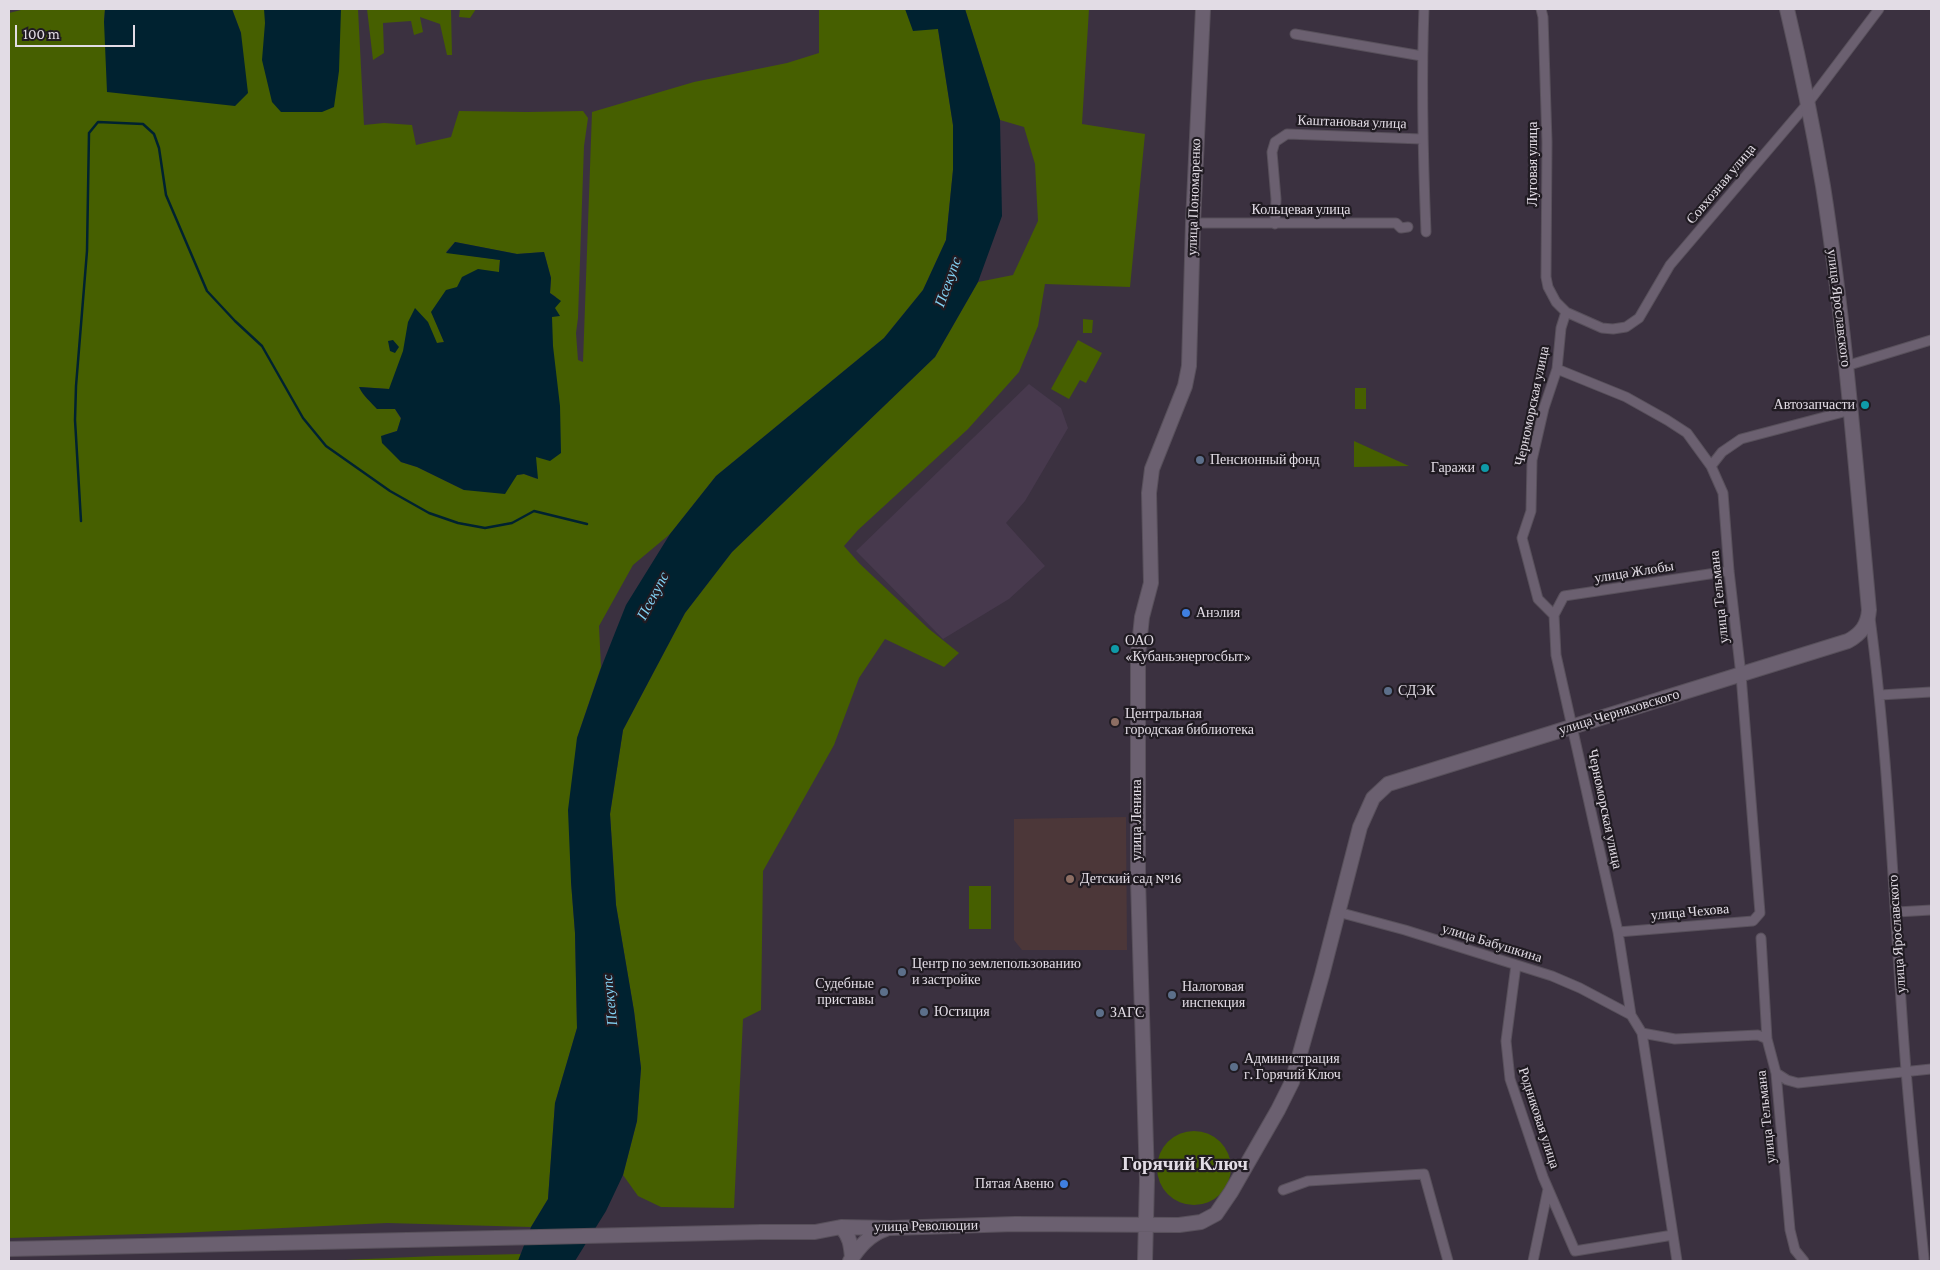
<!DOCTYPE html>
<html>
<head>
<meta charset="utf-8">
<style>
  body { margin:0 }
  #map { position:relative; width:1940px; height:1270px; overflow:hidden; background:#3b3140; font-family:"Crimson Pro",serif }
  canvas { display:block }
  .frame { position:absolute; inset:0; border:10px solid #e2dce5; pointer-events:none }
  .scale { position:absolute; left:15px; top:25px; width:120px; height:22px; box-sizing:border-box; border:2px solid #e2dce5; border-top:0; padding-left:6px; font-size:15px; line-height:18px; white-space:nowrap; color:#e2dce5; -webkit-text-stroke:4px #201b22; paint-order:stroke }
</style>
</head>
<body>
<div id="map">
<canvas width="1940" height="1270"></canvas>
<div class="frame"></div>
<div class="scale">100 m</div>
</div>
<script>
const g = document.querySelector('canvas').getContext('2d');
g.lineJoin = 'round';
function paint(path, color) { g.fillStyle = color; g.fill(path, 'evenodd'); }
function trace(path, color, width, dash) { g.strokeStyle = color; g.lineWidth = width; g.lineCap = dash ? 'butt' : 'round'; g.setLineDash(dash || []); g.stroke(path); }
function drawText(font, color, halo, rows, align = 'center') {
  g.font = font + ' "Crimson Pro",serif'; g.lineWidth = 4.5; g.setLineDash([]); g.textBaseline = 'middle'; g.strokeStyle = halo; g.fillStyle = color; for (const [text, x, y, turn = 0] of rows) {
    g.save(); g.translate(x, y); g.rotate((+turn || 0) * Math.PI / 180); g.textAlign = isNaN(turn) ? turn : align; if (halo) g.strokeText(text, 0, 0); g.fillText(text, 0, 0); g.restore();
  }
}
const built = new Path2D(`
  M1029,384L1061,408L1068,428L1025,501L1006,523L1045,566L1009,599L943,639L856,551Z`);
const education = new Path2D(`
  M1126,817L1127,950H1022L1014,940V819Z`);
const green = new Path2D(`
  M25,9H105L104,22L241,33L232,9H358L364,125L384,123L412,125L416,145L451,137L459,111L527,112L583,111L588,118L584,146L578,318L576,333L578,360L583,362L592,112L694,82L787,63L819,53V9H919L938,29L953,125V170L946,240L923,290L884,338L716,476L670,534L633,565L599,626L601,667L577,738L571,882L575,933L577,1028L555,1103L548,1199L531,1227L387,1223L178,1233L9,1238V13ZM455,242L517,254L544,252L551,278L550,293L556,297L552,317L403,351L444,342L432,312L457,287L499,272L500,260L446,252ZM360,387L389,389L537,479L524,474L517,475L512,481L464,490L417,467L401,462L392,452L384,435L397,431L401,419L395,409H377C372,402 362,396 360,387Z
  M367,9H451L452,55H447L440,24L420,17L423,32L414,35L411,21L383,23L384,53L373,60Z
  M460,9H476L470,18L459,17Z
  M965,9H1089L1082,124L1145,134L1130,287L1045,284L1038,326L1019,372L968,429L858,530L844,546L860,564L929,629L959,653L944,667L885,639L859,678L834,745L763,871L761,1010L743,1019L734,1208L661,1207L638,1196L623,1175L637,1121L641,1068L634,1011L616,905L610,814L623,730L685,613L732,552L935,357L978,282L1013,275L1038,221L1035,164L1024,127L1000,120Z
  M1083,319L1093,320L1092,333H1083Z
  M1078,340L1102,353L1086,383L1080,380L1069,399L1051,389Z
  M1355,388H1366V409H1355Z
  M1354,441L1409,466L1354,467Z
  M969,886H991V929H969Z
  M1157 1168a37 37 0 1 1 74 0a37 37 0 1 1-74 0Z
  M521,1254L518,1261H323L435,1256Z`);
const water = new Path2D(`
  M105,9H232L241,33L248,93L235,106L107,92L104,22Z
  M264,9H341L339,71L334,107L322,112H281L272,102L262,60L265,23Z
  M905,9H965L1000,120L1002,216L978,282L935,357L732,552L685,613L623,730L610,814L616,905L634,1011L641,1068L637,1121L623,1175L606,1211L575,1261H518L531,1227L548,1199L555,1103L577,1028L575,933L571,882L568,810L577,738L601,668L626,605L670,534L716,476L884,338L923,290L946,240L953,170V125L938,29L913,31Z
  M455,242L517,254L544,252L551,278L550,293L561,301L555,308L560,316L552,317L553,346L560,406L561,453L550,461L536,457L538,479L524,474L517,475L505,494L464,490L417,467L401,462L382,443L381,436L397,431L401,418L395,409H377C371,402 363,396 359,387L389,389L403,351L408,322L415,308L428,322L437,343L444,342L431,312L446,290L457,287L462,277L478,269L499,272L500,260L446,253Z
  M393,340L399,347L395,353L390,351L388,341Z`);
const stream = new Path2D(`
  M81,521L75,420L76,386L87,251L89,133L98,122L143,124L154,134L159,148L166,195L207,291L235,321L262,346L303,418L326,446L390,491L429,513L458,523L485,528L512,523L534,511L587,524`);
const street = new Path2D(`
  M1424,9C1421,83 1423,158 1426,232
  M1541,9L1543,17L1547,142L1546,277L1548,287L1556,302L1566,312L1602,328L1613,329L1626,327L1639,318L1670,265L1808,103L1879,9
  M1295,34L1422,56
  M1193,223H1396L1401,228L1408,227
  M1275,224L1276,199L1272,152L1275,142L1287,134L1422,139
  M1566,312L1561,328L1557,369L1544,408L1532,460L1531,511L1522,538L1538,599L1554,615L1556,655L1618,932L1631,1015L1642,1033L1677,1261
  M1846,366L1931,340
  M1557,369L1626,397L1667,420L1687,433L1711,466L1723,493L1729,571L1741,675L1760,913L1753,921L1618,932
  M1711,466L1722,452L1741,439L1851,410
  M1554,615L1564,596L1729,571
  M1870,618C1890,768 1894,919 1906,1070C1911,1133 1918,1196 1924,1259
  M1880,695L1931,692
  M1338,912L1405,930L1552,976L1580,988L1631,1015
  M1897,912L1931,910
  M1761,938L1767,1039L1776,1073L1790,1230L1795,1250L1804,1261
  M1516,965L1506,1041L1510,1079L1543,1177L1575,1251L1673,1235
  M1642,1033L1675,1039L1758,1035L1767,1039
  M1776,1073L1787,1080L1798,1083L1931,1069
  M1283,1190L1308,1181L1424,1174L1448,1261
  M1533,1261L1548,1189`);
const secondary = new Path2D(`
  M841,1227C850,1236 851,1246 852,1258
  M9,1249L761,1232H815L841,1227L891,1228L1015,1224L1179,1225L1201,1222L1216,1214L1231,1192L1278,1110L1292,1082L1322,975L1360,827L1373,798L1388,784L1848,641C1861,634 1868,625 1869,610C1856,469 1845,326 1823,186C1813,127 1801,68 1787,9
  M850,1261C859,1247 869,1235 886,1229
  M1145,1261L1147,1180L1138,880V655L1142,617L1151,583L1149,493L1152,469L1185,386L1189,366L1193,223L1203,9`);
const markers = [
  [1865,405,5,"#0f9aa8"],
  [1200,460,5,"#5c6f8a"],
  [1485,468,5,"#0f9aa8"],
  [1186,613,5,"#3f7fe0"],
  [1115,649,5,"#0f9aa8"],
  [1388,691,5,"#5c6f8a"],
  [1115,722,5,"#8d6e63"],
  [1070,879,5,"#8d6e63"],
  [902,972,5,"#5c6f8a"],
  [884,992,5,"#5c6f8a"],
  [1172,995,5,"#5c6f8a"],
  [924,1012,5,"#5c6f8a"],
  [1100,1013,5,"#5c6f8a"],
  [1234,1067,5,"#5c6f8a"],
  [1064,1184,5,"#3f7fe0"]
];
const streetNames = [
  ["Каштановая улица",1352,122,2],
  ["Луговая улица",1533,164,-90],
  ["Совхозная улица",1721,184,-50],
  ["улица Пономаренко",1194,197,-88],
  ["Кольцевая улица",1301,210],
  ["улица Ярославского",1839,308,83],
  ["Черноморская улица",1532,406,-78],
  ["улица Жлобы",1634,572,-9],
  ["улица Тельмана",1719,597,-96],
  ["улица Черняховского",1619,712,-17],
  ["Черноморская улица",1605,809,78],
  ["улица Ленина",1137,820,-90],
  ["улица Чехова",1690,912,-5],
  ["улица Ярославского",1897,934,-94],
  ["улица Бабушкина",1492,943,17],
  ["улица Тельмана",1766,1117,-96],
  ["Родниковая улица",1539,1118,72],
  ["улица Революции",926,1226,-1]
];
const poiNames = [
  ["Автозапчасти",1855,405,"right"],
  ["Пенсионный фонд",1210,460],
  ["Гаражи",1475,468,"right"],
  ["Анэлия",1196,613],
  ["ОАО",1125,641],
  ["«Кубаньэнергосбыт»",1125,657],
  ["СДЭК",1398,691],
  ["Центральная",1125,714],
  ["городская библиотека",1125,730],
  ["Детский сад №16",1080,879],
  ["Центр по землепользованию",912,964],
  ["и застройке",912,980],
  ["Судебные",874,984,"right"],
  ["приставы",874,1000,"right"],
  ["Налоговая",1182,987],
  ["инспекция",1182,1003],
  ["Юстиция",934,1012],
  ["ЗАГС",1110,1013],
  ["Администрация",1244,1059],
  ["г. Горячий Ключ",1244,1075],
  ["Пятая Авеню",1054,1184,"right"]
];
const waterNames = [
  ["Псекупс",948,282,-70],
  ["Псекупс",653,596,-62],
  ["Псекупс",610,1000,-96]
];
const districtNames = [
  ["Горячий Ключ",1185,1164]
];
paint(built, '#47394d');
paint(education, '#4c3739');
paint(green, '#465f00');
paint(water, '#002230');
trace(stream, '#002230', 2.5);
trace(street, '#58505b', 11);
trace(secondary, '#58505b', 16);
trace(street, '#6b6070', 9);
trace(secondary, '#6b6070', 14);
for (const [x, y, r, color] of markers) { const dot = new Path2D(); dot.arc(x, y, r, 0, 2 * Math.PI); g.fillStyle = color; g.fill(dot); trace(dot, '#201b22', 2); }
drawText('14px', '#e2dce5', '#201b22', streetNames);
drawText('14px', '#e2dce5', '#201b22', poiNames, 'left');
drawText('italic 15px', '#83d2f4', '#201b22', waterNames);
drawText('bold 19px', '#e2dce5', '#201b22', districtNames);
</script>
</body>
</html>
